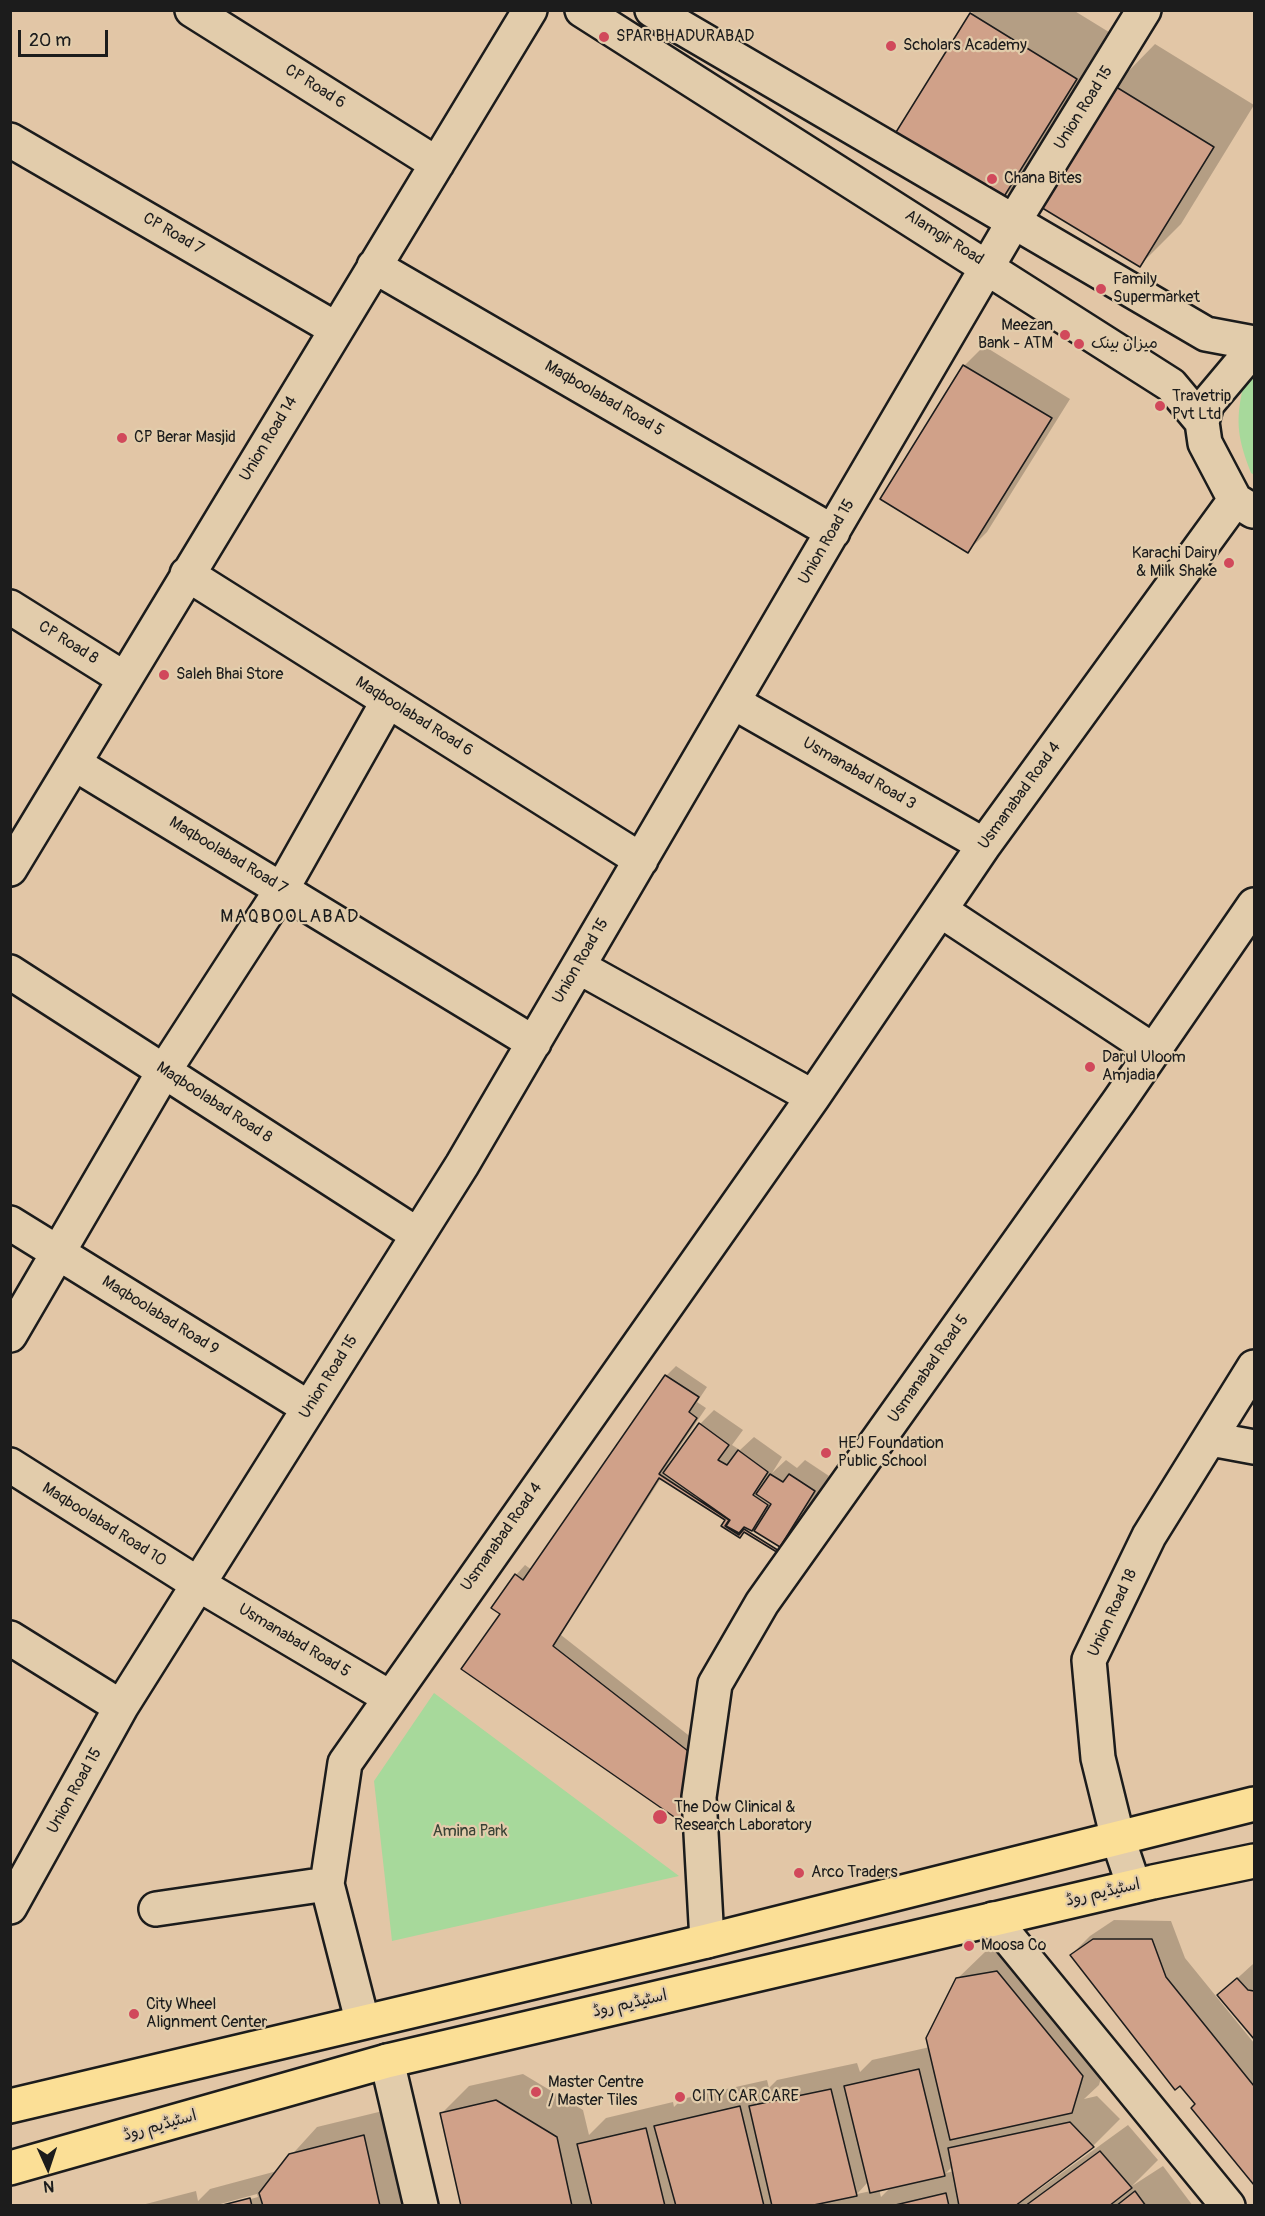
<!DOCTYPE html>
<html>
<head>
<meta charset="utf-8">
<style>
  body { margin:0 }
  #map { position:relative; width:1265px; height:2216px; overflow:hidden; background:#e2c6a6; font-family:Pangolin,sans-serif }
  canvas { display:block }
  .frame { position:absolute; inset:0; border:12px solid #1c1c1c; pointer-events:none }
  .north { position:absolute; left:18px; top:2138px; width:60px; height:60px; -webkit-text-stroke:4px #e2ccab; paint-order:stroke; rotate:177deg; font-size:16px; font-weight:700; line-height:24px; text-align:center; color:#1c1c1c }
  .north::after { content:''; display:block; margin:auto; width:21px; height:27px; background:#1c1c1c; clip-path:polygon(50% 0,100% 100%,50% 72%,0 100%) }
  .scale { position:absolute; left:18px; top:30px; width:90px; height:27px; box-sizing:border-box; border:3px solid #1c1c1c; border-top:0; padding-left:8px; font-size:18px; line-height:21px; white-space:nowrap; color:#1c1c1c; -webkit-text-stroke:4px #e2ccab; paint-order:stroke }
</style>
</head>
<body>
<div id="map">
<canvas width="1265" height="2216"></canvas>
<div class="frame"></div>
<div class="north">N</div>
<div class="scale">20 m</div>
</div>
<script>
const g = document.querySelector('canvas').getContext('2d');
g.lineJoin = 'round';
function paint(path, color) { g.fillStyle = color; g.fill(path, 'evenodd'); }
function trace(path, color, width, dash) { g.strokeStyle = color; g.lineWidth = width; g.lineCap = dash ? 'butt' : 'round'; g.setLineDash(dash || []); g.stroke(path); }
function drawText(font, color, halo, rows, align = 'center') {
  g.font = font + ' Pangolin,"Playpen Sans Arabic",sans-serif'; g.lineWidth = 4.5; g.setLineDash([]); g.textBaseline = 'middle'; g.strokeStyle = halo; g.fillStyle = color; for (const [text, x, y, turn = 0] of rows) {
    g.save(); g.translate(x, y); g.rotate((+turn || 0) * Math.PI / 180); g.textAlign = isNaN(turn) ? turn : align; if (halo) g.strokeText(text, 0, 0); g.fillText(text, 0, 0); g.restore();
  }
}
const green = new Path2D(`
  M1254,378V475L1251,473C1238,439 1235,423 1243,387Z
  M434,1693L679,1876L392,1941L374,1781Z`);
const shadow = new Path2D(`
  M975,10H1073L1117,37L1041,160L1000,201L971,14Z
  M1155,44L1254,105L1181,224L1140,265L1114,86Z
  M984,346L1070,399L987,532L968,551L882,499L964,366Z
  M676,1366L707,1387L697,1402L706,1408L668,1464L670,1466L700,1424L714,1410L743,1430L732,1445L740,1450L754,1437L782,1457L772,1473L786,1460L797,1468L805,1460L829,1476L794,1530L780,1545L762,1519L751,1529L696,1494L693,1498L661,1478L561,1635L692,1738L717,1664L697,1779L502,1613L516,1575L525,1565L532,1570L666,1376Z
  M1114,1920L1171,1921L1185,1958L1254,2043V2183L1193,2108L1197,2104L1071,1955L1090,1936Z
  M1024,1945L1109,2049L1099,2085L1084,2099L1097,2096L1120,2119L1093,2146L1035,2189L1037,2191L1128,2125L1158,2160L1132,2186L1163,2166L1193,2206H463L442,2113L469,2086L523,2074L583,2110L589,2135L606,2118L673,2102L674,2107L682,2099L767,2080L769,2088L777,2080L857,2063L860,2072L872,2060L930,2047L957,1979L985,1952ZM953,2166L954,2171L946,2173ZM868,2182L871,2191L857,2194ZM892,2186L881,2197L879,2189Z
  M1253,1964L1254,1966V2036L1219,1995Z
  M391,2109L413,2206H225L258,2197L257,2194L213,2206H138L196,2191L198,2201L210,2189L277,2171L317,2127Z`);
const building = new Path2D(`
  M970,13L1077,79L1000,203L893,137Z
  M1113,85L1214,147L1140,267L1039,206Z
  M963,365L1052,418L968,553L880,499Z
  M665,1375L699,1397L689,1412L697,1418L659,1474L729,1520L725,1526L739,1535L744,1529L784,1554L688,1790L693,1830L461,1669L500,1614L491,1608L515,1574L523,1580ZM659,1478L725,1520L721,1526L740,1538L744,1532L780,1554L705,1672L688,1751L553,1646Z
  M699,1423L729,1445L718,1460L727,1465L738,1450L768,1472L753,1495L768,1505L752,1531L744,1527L739,1533L726,1526L730,1520L663,1473Z
  M770,1474L783,1482L789,1474L815,1491L780,1547L754,1531L771,1504L756,1494Z
  M1093,1939H1152L1166,1977L1254,2086V2185L1191,2108L1195,2104L1180,2086L1175,2090L1070,1955Z
  M997,1971L1083,2076L1072,2113L950,2140L926,2038L956,1978Z
  M1237,1978L1248,1990L1254,1991V2039L1217,1995Z
  M919,2069L945,2176L870,2193L844,2086Z
  M831,2089L857,2196L809,2206H772L749,2106Z
  M496,2100L557,2137L572,2206H461L440,2113Z
  M740,2106L764,2206H676L654,2126Z
  M1070,2122L1094,2147L1015,2206H959L948,2148Z
  M646,2128L665,2206H592L577,2144Z
  M364,2135L380,2206H263L259,2193L289,2154Z
  M1100,2151L1132,2188L1109,2206H1025Z
  M1135,2191L1146,2206H1116Z
  M946,2193L949,2206H891Z
  M250,2198L252,2206H219Z`);
const minor = new Path2D(`
  M192,10L437,164
  M582,10L1171,385L1202,422L1205,443L1235,500L1253,511
  M652,10L1206,334L1254,343
  M10,140L336,329
  M374,266L833,532
  M1202,422L1207,404L1254,348
  M187,574L641,860
  M10,607L125,679
  M733,702L984,845
  M75,764L534,1043
  M10,869L530,10
  M940,910L1154,1051
  M579,967L813,1097
  M10,972L418,1235
  M10,1223L309,1408
  M10,1335L164,1071L282,889L388,701
  M1211,1439L1254,1447
  M10,1465L198,1584L389,1697
  M10,1638L121,1707
  M1134,1886L1118,1839L1098,1758L1089,1660L1149,1536L1254,1367
  M10,1907L121,1707L462,1165L1014,221L1144,10
  M156,1909L327,1884
  M993,1919L1228,2206
  M707,1941L699,1797L715,1684L762,1603L1119,1101L1254,905
  M362,2020L327,1884L345,1763L813,1097L984,845L1235,500
  M387,2061L421,2206`);
const major = new Path2D(`
  M10,2106L707,1941L1254,1804
  M10,2168L387,2061L1153,1882L1254,1861`);
const markers = [
  [604,37,6,"#d1495b"],
  [891,46,6,"#d1495b"],
  [992,179,6,"#d1495b"],
  [1101,289,6,"#d1495b"],
  [1065,335,6,"#d1495b"],
  [1079,344,6,"#d1495b"],
  [1160,406,6,"#d1495b"],
  [122,438,6,"#d1495b"],
  [1229,563,6,"#d1495b"],
  [164,675,6,"#d1495b"],
  [1090,1067,6,"#d1495b"],
  [826,1453,6,"#d1495b"],
  [660,1817,8,"#d1495b"],
  [799,1873,6,"#d1495b"],
  [969,1946,6,"#d1495b"],
  [134,2014,6,"#d1495b"],
  [536,2092,6,"#d1495b"],
  [680,2097,6,"#d1495b"]
];
const poiNames = [
  ["SPAR BHADURABAD",616,37],
  ["Scholars Academy",903,46],
  ["Chana Bites",1004,179],
  ["Family",1113,280],
  ["Supermarket",1113,298],
  ["Meezan",1053,326,"right"],
  ["Bank - ATM",1053,344,"right"],
  ["میزان بینک",1091,344],
  ["Travetrip",1172,397],
  ["Pvt Ltd",1172,415],
  ["CP Berar Masjid",134,438],
  ["Karachi Dairy",1217,554,"right"],
  ["& Milk Shake",1217,572,"right"],
  ["Saleh Bhai Store",176,675],
  ["Darul Uloom",1102,1058],
  ["Amjadia",1102,1076],
  ["HEJ Foundation",838,1444],
  ["Public School",838,1462],
  ["The Dow Clinical &",674,1808],
  ["Research Laboratory",674,1826],
  ["Arco Traders",811,1873],
  ["Moosa Co",981,1946],
  ["City Wheel",146,2005],
  ["Alignment Center",146,2023],
  ["Master Centre",548,2083],
  ["/ Master Tiles",548,2101],
  ["CITY CAR CARE",692,2097]
];
const streetNames = [
  ["CP Road 6",315,87,32],
  ["Union Road 15",1084,108,-58],
  ["CP Road 7",173,234,30],
  ["Alamgir Road",944,238,32],
  ["Maqboolabad Road 5",604,399,30],
  ["Union Road 14",269,439,-59],
  ["Union Road 15",827,542,-60],
  ["CP Road 8",68,643,32],
  ["Maqboolabad Road 6",414,717,32],
  ["Usmanabad Road 3",859,774,30],
  ["Usmanabad Road 4",1020,796,-54],
  ["Maqboolabad Road 7",228,856,31],
  ["Union Road 15",581,961,-60],
  ["Maqboolabad Road 8",214,1103,33],
  ["Maqboolabad Road 9",160,1316,32],
  ["Usmanabad Road 5",929,1369,-55],
  ["Union Road 15",329,1377,-58],
  ["Maqboolabad Road 10",104,1525,32],
  ["Usmanabad Road 4",502,1537,-55],
  ["Union Road 18",1113,1613,-65],
  ["Usmanabad Road 5",294,1641,31],
  ["Union Road 15",75,1791,-61],
  ["اسٹیڈیم روڈ",1103,1893,-13],
  ["اسٹیڈیم روڈ",630,2004,-13],
  ["اسٹیڈیم روڈ",160,2126,-16]
];
const parkNames = [
  ["Amina Park",470,1832]
];
const neighbourhoodNames = [
  ["MAQBOOLABAD",290,917]
];
paint(green, '#a7d99b');
paint(shadow, '#0003');
paint(building, '#d0a189');
trace(building, '#1c1c1c', 1.5);
trace(minor, '#1c1c1c', 38);
trace(major, '#1c1c1c', 38);
trace(minor, '#e2ccab', 33);
trace(major, '#fbdf96', 33);
for (const [x, y, r, color] of markers) { const dot = new Path2D(); dot.arc(x, y, r, 0, 2 * Math.PI); g.fillStyle = color; g.fill(dot); trace(dot, '#e2ccab', 2); }
drawText('16px', '#1c1c1c', '#e2ccab', poiNames, 'left');
drawText('16px', '#1c1c1c', '#e2ccab', streetNames);
drawText('16px', '#384235', '#e2ccab', parkNames);
g.letterSpacing = '1.5px';
drawText('18px', '#1c1c1c', '#e2ccab', neighbourhoodNames);
g.letterSpacing = '0px';
</script>
</body>
</html>
